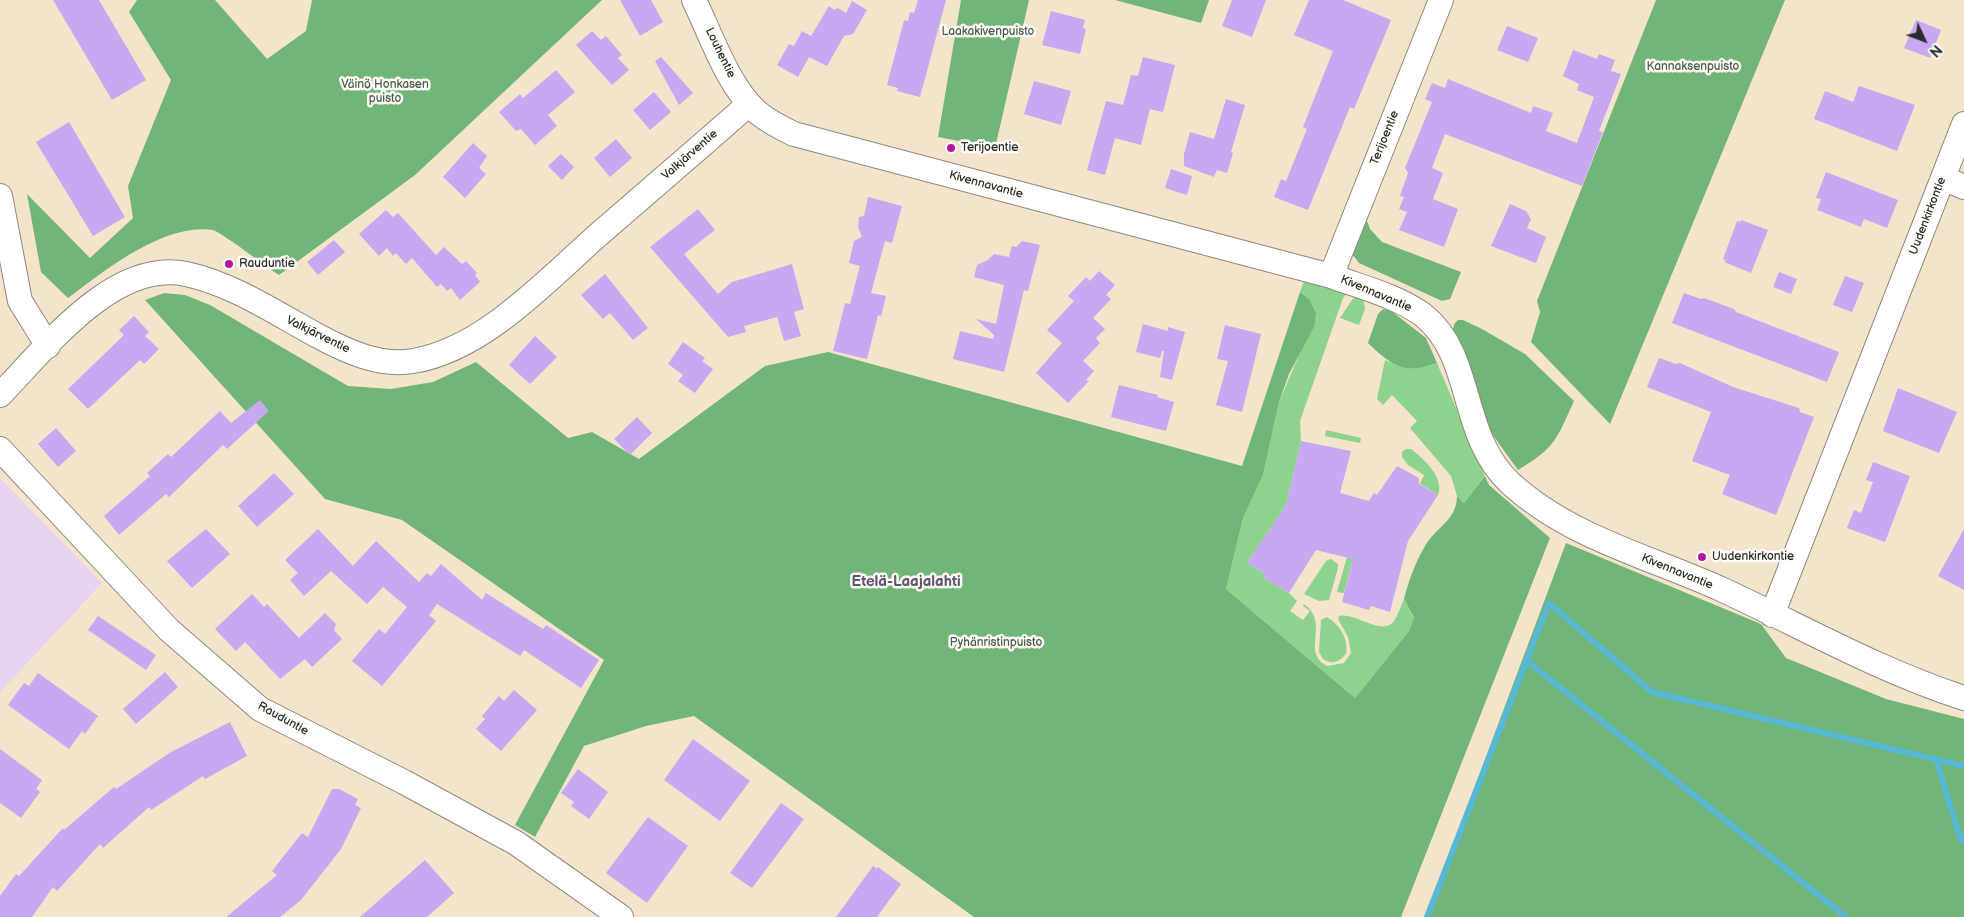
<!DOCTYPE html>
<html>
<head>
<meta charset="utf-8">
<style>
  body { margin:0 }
  #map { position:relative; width:1964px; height:917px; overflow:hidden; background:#f4e4cb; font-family:"Balsamiq Sans",sans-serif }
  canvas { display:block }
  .north { position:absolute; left:1899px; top:15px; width:50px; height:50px; -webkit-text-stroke:4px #fdfcf7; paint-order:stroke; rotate:133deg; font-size:14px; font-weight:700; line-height:20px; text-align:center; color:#2b2b2b }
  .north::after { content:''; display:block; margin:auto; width:18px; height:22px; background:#2b2b2b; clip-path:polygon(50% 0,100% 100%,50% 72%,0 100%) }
</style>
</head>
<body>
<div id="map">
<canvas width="1964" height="917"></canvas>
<div class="north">N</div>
</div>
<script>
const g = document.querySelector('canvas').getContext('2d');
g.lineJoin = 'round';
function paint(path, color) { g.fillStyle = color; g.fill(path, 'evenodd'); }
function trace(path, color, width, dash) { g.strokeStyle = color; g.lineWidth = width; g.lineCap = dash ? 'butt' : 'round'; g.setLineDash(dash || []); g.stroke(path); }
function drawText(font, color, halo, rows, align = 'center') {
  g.font = font + ' "Balsamiq Sans",sans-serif'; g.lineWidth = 5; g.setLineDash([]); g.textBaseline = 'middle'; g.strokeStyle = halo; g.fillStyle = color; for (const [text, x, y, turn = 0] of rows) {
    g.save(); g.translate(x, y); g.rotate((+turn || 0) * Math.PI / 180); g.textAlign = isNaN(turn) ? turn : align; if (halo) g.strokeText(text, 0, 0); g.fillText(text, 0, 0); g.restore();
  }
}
const built = new Path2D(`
  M0,478L102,583L0,692Z`);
const green = new Path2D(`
  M1305,278L1349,291L1343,298L1300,421L1301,441L1286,505L1247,563L1265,574L1264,578L1289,593L1297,601L1290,611L1303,620L1310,611L1303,606L1304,604C1331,624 1300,651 1327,666L1344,663L1351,653L1348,637L1338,619L1339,616C1355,612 1383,637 1394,621C1398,615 1401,606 1404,599L1414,619L1409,631L1355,698L1226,589L1243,518L1263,475L1279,402L1300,353L1309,299L1300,292Z
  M1356,294L1363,297L1365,309L1359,325L1340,318Z
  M1385,360C1403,369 1419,370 1437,363L1485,476L1464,503L1457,496L1451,476L1410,428L1417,421L1392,395L1383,405L1377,399Z
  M1326,430L1361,438L1360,443L1325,436Z
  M1406,449H1411C1424,459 1445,478 1438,495L1420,484L1424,475L1408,465L1402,457V452Z
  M1347,557L1353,559L1344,593L1337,592Z
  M1331,559L1338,564V568L1329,600L1319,601L1304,594L1326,561Z
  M1327,617C1339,624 1349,639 1346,654C1339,662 1333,665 1323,659L1319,652L1321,620Z`);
const forest = new Path2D(`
  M137,0H215L267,59L306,31L312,0H602L415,175L279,275C268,268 221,232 213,230C164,222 104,271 68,298L41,272L27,194L90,258L133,218L128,186L171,80L129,12Z
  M961,0H1029L995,148L938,137Z
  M1115,0H1209L1201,23Z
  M1656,0H1785L1610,424L1531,342L1540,312L1537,301Z
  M1363,210L1370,229L1382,242L1461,272L1450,299L1442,301L1359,263L1352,254Z
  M1300,292L1309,299L1316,313L1314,327L1289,374L1279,402L1263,475L1243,518L1226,589L1355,698L1409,631L1414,618L1404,599C1409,580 1415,563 1425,546C1436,527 1457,520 1457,496L1464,503L1485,476L1489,485L1550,538L1401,917H974L694,716L646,726L584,746L535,837L515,825L604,660L402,520L325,499L145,300L164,293L185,295L210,305L348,386L391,389L433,382L476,362L568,438L592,432L639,459L765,366L828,352L1242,466Z
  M1383,309L1390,310L1426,338L1437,363C1404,375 1392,366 1368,343L1378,314Z
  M1458,320H1463L1482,329L1525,354L1574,401C1556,440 1556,447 1518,470L1492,434L1470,385L1452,336L1454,324Z
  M1566,543L1761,624L1786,658L1886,699L1964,719V917H1426Z`);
const stream = new Path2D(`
  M1527,661L1846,917
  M1936,759L1960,838L1964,841
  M1427,917L1549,603L1652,692L1964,766`);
const building = new Path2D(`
  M53,0H99L146,80L112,100Z
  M620,0H651L663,22L640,36Z
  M918,0H946L920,97L897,91L898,88L887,85L904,20L908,21L910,12L914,13Z
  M1232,0H1266L1252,37L1222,26Z
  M1309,0H1343L1391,20L1354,109L1350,107L1308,210L1274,197L1281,179L1286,181L1307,129L1303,127L1333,51L1294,35Z
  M852,1L867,10L853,34L844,36L827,66L809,57L798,77L777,65L789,44L794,46L802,31L811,36L829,6L834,10L838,8L846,13Z
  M1051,11L1085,20L1083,28L1086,29L1080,54L1042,45Z
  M1916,20L1941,30L1930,58L1904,48Z
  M1507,26L1538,38L1528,62L1497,50Z
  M592,31L601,40L606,36L622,55L618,58L629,70L612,85L576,45Z
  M1573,50L1597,59L1599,54L1615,60L1611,71L1621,74L1599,131L1603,132L1582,186L1445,134L1432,168L1443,173L1433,199L1458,209L1444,247L1399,230L1407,212L1399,209L1404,197L1400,196L1408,173L1405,168L1432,102L1425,99L1432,83L1445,88L1448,79L1531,113L1533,106L1553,113L1546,131L1577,143L1594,97L1577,90L1579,84L1563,76Z
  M661,57L693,93L679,105L655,61Z
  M1143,57L1175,65L1163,112L1150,109L1141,145L1115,138L1105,175L1087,170L1106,101L1123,105L1131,75L1138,76Z
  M556,70L575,92L548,115L557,126L535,145L521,129L516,131L499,112L520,94L523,98Z
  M1034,81L1071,91L1061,125L1024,114Z
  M1859,86L1915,105L1897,151L1814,119L1825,91L1853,102Z
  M654,92L671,112L650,130L633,110Z
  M1226,99L1245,105L1231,152L1233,153L1227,173L1217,170L1214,177L1184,166V154L1190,132L1214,139Z
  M69,122L125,217L93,236L36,142Z
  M616,139L632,158L610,177L594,158Z
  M473,143L487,156L479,168L486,174L465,198L443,177Z
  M561,154L574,167L562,180L548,166Z
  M1171,169L1192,176L1187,195L1165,188Z
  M1826,172L1898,200L1887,228L1864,219L1861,227L1817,210L1821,199L1816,198Z
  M868,197L902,206L892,243L885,241L871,293L886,296L881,316L878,315L867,359L833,351L845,303L850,304L860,266L849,263L854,241L862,237L858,227L859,217L864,216Z
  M1510,204L1526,211L1531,219L1527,228L1546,237L1536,263L1491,246Z
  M698,209L715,230L684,254L718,294L732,282L792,264L804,309L794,312L801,336L784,341L777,317L744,326L746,332L728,337L650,247Z
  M386,210L393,217L398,213L436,255L444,247L462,264L466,261L477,273L475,275L480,282L460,300L451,288L447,291L441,284L437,287L412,258L406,264L396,253L393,256L387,248L379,256L359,234Z
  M1741,220L1768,230L1751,273L1724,262L1726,260L1723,259L1737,221L1740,222Z
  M334,240L345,252L318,275L307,262Z
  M1022,241L1040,245L1028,291L1024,290L1004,372L953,359L960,331L993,339L994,335L976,319L996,324L1004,285L974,277L977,265L988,260L994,254L1009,257L1012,246L1016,247Z
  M1099,271L1115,285L1106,295L1111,299L1093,318L1105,329L1096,338L1100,343L1083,361L1094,371L1086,380L1089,381L1068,403L1036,373L1062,343L1047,330L1074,301L1068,296L1086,277L1090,281Z
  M1779,272L1797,279L1791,294L1773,287Z
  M605,274L648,328L633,340L610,313L603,319L581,295Z
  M1845,276L1864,283L1852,312L1833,305Z
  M1684,293L1701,299L1704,298L1734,309L1736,312L1839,352L1827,382L1672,323Z
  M134,316L149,332L145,336L159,349L144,364L140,360L88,409L68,389L124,335L119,330Z
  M1143,324L1168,331V327L1185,332L1172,380L1160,377L1164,351H1162L1160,358L1136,352Z
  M1225,325L1261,334L1242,412L1216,405L1228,361L1217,359Z
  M535,336L557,357L530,384L509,365Z
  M683,342L705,358L702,361L713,369L695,393L678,381L683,375L668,364Z
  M1659,358L1676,364L1680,363L1733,387L1799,408L1800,412L1814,417L1776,515L1722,494L1730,475L1692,461L1711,412L1647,387Z
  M1119,385L1158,395L1157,397L1174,402L1166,431L1111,417Z
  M1898,388L1957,412L1939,453L1883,431Z
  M260,400L269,411L227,449L223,445L169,497L166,494L119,535L104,516L150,476L147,473L168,454L171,457L220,411L231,423Z
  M637,417L652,433L630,455L614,439Z
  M56,428L76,451L58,467L38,444Z
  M1301,441L1351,451L1340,493L1369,501L1374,493L1377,495L1397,466L1419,478V484L1438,495L1408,541L1390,612L1371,606L1369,610L1342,602L1353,559L1316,550L1289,593L1264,578L1265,574L1247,563L1286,505Z
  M1873,462L1910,476L1885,542L1847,528L1854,510L1861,513L1873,482L1866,480Z
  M274,473L294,494L257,527L238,506Z
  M206,529L230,554L192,588L167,561Z
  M318,529L353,566L376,541L419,582L427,573L431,576L441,564L482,600L486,593L543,629L546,625L599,660L581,688L524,650L520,656L437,604L429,615L436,621L382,686L352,661L379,629L385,634L407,607L383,587L367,604L331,571L304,596L290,580L298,573L285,560Z
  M1964,529V590L1938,576Z
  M252,594L264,607L267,604L299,638L325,613L336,624L334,630L342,639L312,667L305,659L280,679L245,642L236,651L215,629Z
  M98,616L156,655L146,670L88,630Z
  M165,672L178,687L136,724L123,709Z
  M38,673L98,716L85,734L82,731L69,749L8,705L24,683L29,686Z
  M514,690L537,710L501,751L476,729L485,719L482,716L499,696L504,701Z
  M230,722L247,756L205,779L203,776L151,810L149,807L103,848L100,844L57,891L53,887L32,917H0V896L16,874L19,876L63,828L64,830L114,787L116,789L171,752Z
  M693,739L750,781L720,821L664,780Z
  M0,749L42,780L36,789L40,792L21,818L0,803Z
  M578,769L608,792L589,819L571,806L574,802L561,793Z
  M332,789H339L358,799L355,805L361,808L341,849L301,900L280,917H226L277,875L272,871L302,833L308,837Z
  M781,803L804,819L752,888L730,873Z
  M648,817L688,846L647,903L606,873Z
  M425,860L454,893L427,917H360Z
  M873,866L877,869L878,867L901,884L877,917H836Z`);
const minor = new Path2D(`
  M694,0C711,35 728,86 757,112C768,121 781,128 794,134L1331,276C1361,287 1397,296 1423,315C1475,356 1458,434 1510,483C1570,538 1651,557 1723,590C1803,627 1880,671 1964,698
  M1943,178L1964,187
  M0,196L20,301L48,346
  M1331,276L1441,0
  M0,395C46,348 113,259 186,274C233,284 277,314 318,336C346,351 380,367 413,361C483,350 546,281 598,235C649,191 699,148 749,104
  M0,449L169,630L260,709L404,782L516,843L621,917
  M1772,615L1964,124`);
const markers = [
  [951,148,5,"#b5179e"],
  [229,264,5,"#b5179e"],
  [1702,557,5,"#b5179e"]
];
const parkNames = [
  ["Laakakivenpuisto",988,32],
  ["Kannaksenpuisto",1693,67],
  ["Väinö Honkasen",385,85],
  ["puisto",385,99],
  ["Pyhänristinpuisto",996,643]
];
const streetNames = [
  ["Louhentie",720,53,64],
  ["Terijoentie",1385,138,-68],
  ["Valkjärventie",690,155,-41],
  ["Kivennavantie",986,185,15],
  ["Uudenkirkontie",1928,216,-69],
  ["Kivennavantie",1376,294,23],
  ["Valkjärventie",318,335,26],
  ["Kivennavantie",1677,572,22],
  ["Rauduntie",283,719,29]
];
const poiNames = [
  ["Terijoentie",961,148],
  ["Rauduntie",239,264],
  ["Uudenkirkontie",1712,557]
];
const quarterNames = [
  ["Etelä-Laajalahti",906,582]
];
paint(built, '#e5d3f1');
paint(green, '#8dd38d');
paint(forest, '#72b578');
trace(stream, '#57b9d5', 6);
paint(building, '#c7a8f1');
trace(minor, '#90887b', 26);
trace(minor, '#fff', 24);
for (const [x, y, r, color] of markers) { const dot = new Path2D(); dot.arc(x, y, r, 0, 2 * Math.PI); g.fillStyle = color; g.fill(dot); trace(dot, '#fdfcf7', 2); }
drawText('12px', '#485d48', '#fdfcf7', parkNames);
drawText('12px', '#2b2b2b', '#fdfcf7', streetNames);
drawText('12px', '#2b2b2b', '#fdfcf7', poiNames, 'left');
drawText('bold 15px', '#625770', '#fdfcf7', quarterNames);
</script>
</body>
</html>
